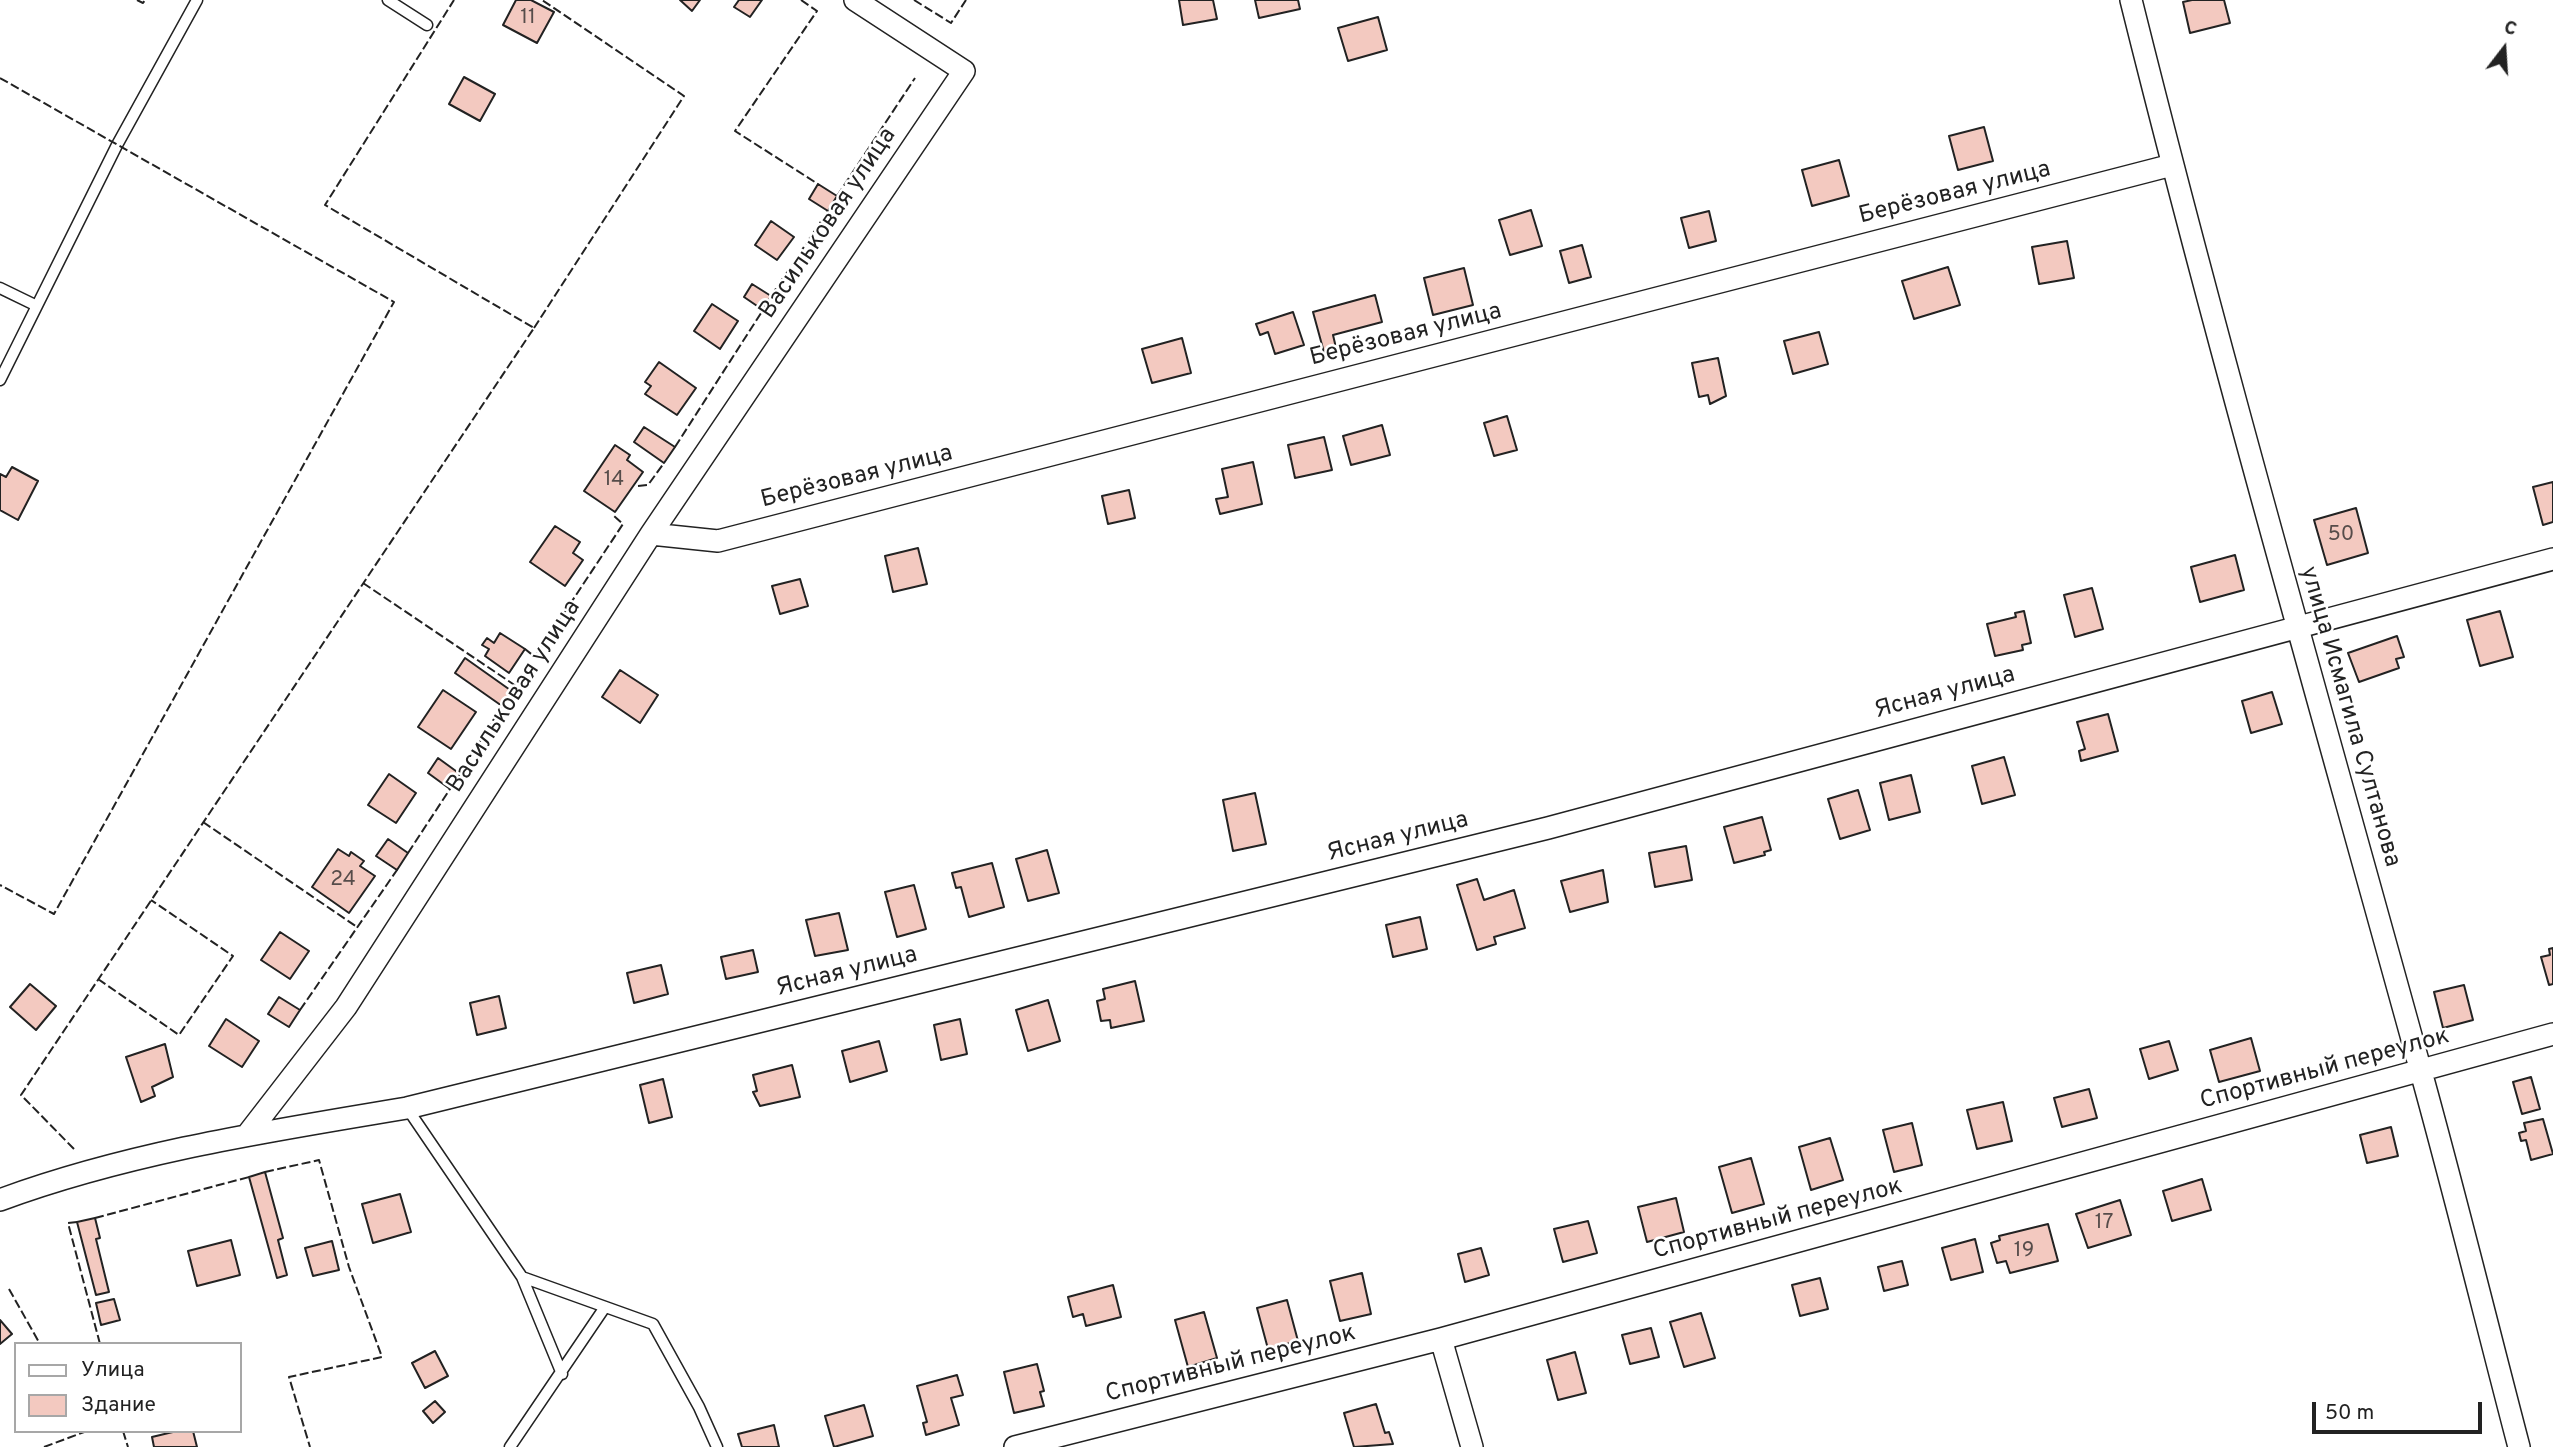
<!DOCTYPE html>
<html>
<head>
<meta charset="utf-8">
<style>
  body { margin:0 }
  #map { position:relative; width:2553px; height:1447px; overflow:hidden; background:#fff; font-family:Overpass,sans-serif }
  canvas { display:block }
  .legend { position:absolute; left:14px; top:1342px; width:228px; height:91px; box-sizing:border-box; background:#fff; border:2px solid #a7a7a7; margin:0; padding:9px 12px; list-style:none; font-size:21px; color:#222 }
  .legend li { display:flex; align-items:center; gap:14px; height:35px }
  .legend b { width:35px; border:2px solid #a7a7a7 }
  .north { position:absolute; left:2469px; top:14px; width:70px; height:70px; -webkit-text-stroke:5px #fff; paint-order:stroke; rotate:17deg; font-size:19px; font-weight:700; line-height:28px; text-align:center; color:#222 }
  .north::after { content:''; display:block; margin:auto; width:24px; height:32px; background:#222; clip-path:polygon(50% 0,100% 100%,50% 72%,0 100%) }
  .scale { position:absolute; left:2312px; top:1402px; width:170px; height:32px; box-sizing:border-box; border:4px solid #222; border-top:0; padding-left:9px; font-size:21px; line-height:24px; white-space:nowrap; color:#222; -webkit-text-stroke:5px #fff; paint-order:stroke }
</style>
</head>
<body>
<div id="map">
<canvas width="2553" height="1447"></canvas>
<ul class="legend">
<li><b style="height:9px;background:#fff"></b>Улица</li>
<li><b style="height:19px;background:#f3c9c0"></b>Здание</li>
</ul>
<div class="north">С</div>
<div class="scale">50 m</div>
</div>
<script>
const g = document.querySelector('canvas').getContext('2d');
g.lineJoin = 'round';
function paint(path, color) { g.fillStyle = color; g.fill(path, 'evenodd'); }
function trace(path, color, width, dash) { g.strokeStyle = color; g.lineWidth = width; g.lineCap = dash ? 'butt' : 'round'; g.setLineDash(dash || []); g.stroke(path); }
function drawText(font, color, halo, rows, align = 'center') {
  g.font = font + ' Overpass,sans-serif'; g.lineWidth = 5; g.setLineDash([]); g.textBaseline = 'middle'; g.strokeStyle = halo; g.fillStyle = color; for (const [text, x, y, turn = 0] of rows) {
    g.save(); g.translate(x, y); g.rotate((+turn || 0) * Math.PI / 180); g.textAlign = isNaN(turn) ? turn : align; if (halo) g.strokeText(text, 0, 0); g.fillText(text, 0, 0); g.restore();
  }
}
const building = new Path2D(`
  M516,0H531L554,12L537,43L503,25Z
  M680,0H700L692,11Z
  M739,0H762L750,17L734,7Z
  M1179,0H1213L1217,19L1183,25Z
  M1255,0H1298L1300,9L1259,18Z
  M2192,0H2224L2230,23L2190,33L2183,2Z
  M1378,17L1387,50L1348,61L1338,28Z
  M464,77L495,94L480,121L449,104Z
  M1984,127L1993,161L1958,170L1949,136Z
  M1839,160L1849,196L1812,206L1802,170Z
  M818,184L837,196L828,211L809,199Z
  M1531,210L1542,246L1510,255L1499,220Z
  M1709,211L1716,241L1689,248L1681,218Z
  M771,221L794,237L777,260L755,245Z
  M2067,241L2074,278L2039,284L2032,247Z
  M1582,245L1591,277L1569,283L1560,251Z
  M1948,267L1960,305L1914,319L1902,281Z
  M1464,268L1473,305L1433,315L1424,278Z
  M752,284L771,296L763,310L744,297Z
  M1375,295L1382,322L1333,335L1337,352L1325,356L1313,312Z
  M712,304L738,321L720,349L694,331Z
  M1293,312L1304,345L1275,354L1268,332L1260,335L1256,324Z
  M1819,332L1828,364L1793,374L1784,341Z
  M1182,338L1191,373L1152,383L1142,349Z
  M1718,358L1726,396L1710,404L1708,395L1699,397L1692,363Z
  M659,362L696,388L677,415L645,394L651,386L645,382Z
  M1507,416L1517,450L1494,456L1484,423Z
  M1382,425L1390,455L1351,465L1343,436Z
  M644,427L675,447L664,463L634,442Z
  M1324,437L1332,470L1295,478L1288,445Z
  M615,445L630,455L627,460L643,472L615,512L584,491Z
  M1253,462L1262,504L1220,514L1216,499L1228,497L1222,469Z
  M12,467L38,481L18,520L0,510V474L6,477Z
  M2553,482V522L2543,525L2533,487Z
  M1129,490L1135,518L1108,524L1102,496Z
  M2356,508L2368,553L2327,565L2314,520Z
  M555,526L580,542L573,553L583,560L565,586L530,562Z
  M918,548L927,584L893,592L885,556Z
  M2235,555L2244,590L2200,602L2191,567Z
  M800,579L808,606L780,614L772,586Z
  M2092,588L2103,629L2075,637L2064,595Z
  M2024,611L2031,643L2022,645L2023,650L1995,656L1987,624L2016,617L2015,613Z
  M2500,611L2513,657L2480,666L2467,620Z
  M500,633L525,649L509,673L485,656L489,649L482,645L487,638L494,643Z
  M2397,636L2404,657L2396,659L2399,668L2359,682L2348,653Z
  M465,658L513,692L502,706L455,673Z
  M620,670L658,695L640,723L602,697Z
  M443,690L476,712L451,749L418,727Z
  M2272,692L2282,724L2251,733L2242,701Z
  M2108,714L2118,751L2081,761L2079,751L2085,749L2077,722Z
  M2004,757L2015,795L1982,804L1972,766Z
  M438,758L460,774L450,789L428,773Z
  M389,774L416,793L396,823L368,805Z
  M1911,775L1920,812L1889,820L1880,783Z
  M1858,790L1870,830L1840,839L1828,799Z
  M1255,793L1266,844L1233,851L1223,800Z
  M1762,817L1771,850L1764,852L1765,855L1734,863L1724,827Z
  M388,839L408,853L397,870L376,856Z
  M1686,846L1692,880L1655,887L1649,853Z
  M338,849L349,856L351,852L364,861L360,866L375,876L349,913L312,887Z
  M1047,850L1059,893L1028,901L1016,859Z
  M992,863L1004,907L969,917L961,887L956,888L952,873Z
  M1603,870L1608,902L1570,912L1561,881Z
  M1477,879L1484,900L1514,890L1525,928L1494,937L1496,944L1477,950L1457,885Z
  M914,885L926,929L897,937L885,892Z
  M839,913L848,950L815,956L806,920Z
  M1420,917L1427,949L1393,957L1386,925Z
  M280,932L309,951L290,979L261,960Z
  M2553,948V984L2549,985L2541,957L2550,955L2549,949Z
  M753,950L758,972L726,979L721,957Z
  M661,965L668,994L634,1003L627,973Z
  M1135,981L1144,1021L1111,1028L1110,1020L1101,1021L1097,1001L1105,999L1103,989Z
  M30,984L56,1006L36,1030L10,1007Z
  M2464,985L2473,1020L2443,1028L2434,992Z
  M499,996L506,1028L477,1035L470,1003Z
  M279,997L300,1010L289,1027L268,1014Z
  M1048,1000L1060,1041L1028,1051L1016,1010Z
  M226,1019L259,1041L242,1067L209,1046Z
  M960,1019L967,1054L941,1060L934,1025Z
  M2251,1038L2260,1071L2219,1082L2210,1050Z
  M879,1041L887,1071L850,1082L842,1051Z
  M2169,1041L2178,1070L2149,1079L2140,1049Z
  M165,1044L173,1077L152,1087L155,1096L141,1102L126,1057Z
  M792,1065L800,1097L760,1106L753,1092L757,1091L753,1075Z
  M2531,1077L2540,1109L2522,1114L2513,1082Z
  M663,1079L672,1117L649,1123L640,1085Z
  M2089,1089L2097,1118L2062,1127L2054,1098Z
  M2003,1102L2012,1141L1977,1149L1967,1110Z
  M2543,1119L2553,1154L2531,1160L2526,1140L2521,1141L2519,1133L2526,1131L2524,1123Z
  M1912,1123L1922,1165L1894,1172L1883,1130Z
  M2391,1127L2398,1156L2367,1163L2360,1135Z
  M1830,1138L1843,1180L1811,1190L1799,1147Z
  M1751,1158L1764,1204L1732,1213L1719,1167Z
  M265,1172L283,1238L278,1240L287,1275L277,1278L249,1177Z
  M2202,1179L2211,1210L2172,1221L2163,1191Z
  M400,1194L411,1232L373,1243L362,1204Z
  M1676,1198L1684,1232L1647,1242L1638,1207Z
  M2120,1200L2131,1235L2088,1248L2076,1214Z
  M95,1218L100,1238L96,1239L109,1292L96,1295L77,1222Z
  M1588,1221L1597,1253L1563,1262L1554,1229Z
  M2048,1224L2058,1261L2010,1273L2006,1261L1997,1263L1991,1243L2000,1240L1999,1236Z
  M1975,1239L1983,1272L1951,1280L1942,1248Z
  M231,1240L240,1275L197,1286L188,1251Z
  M332,1241L339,1270L313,1276L305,1248Z
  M1481,1248L1489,1275L1465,1282L1458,1254Z
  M1902,1261L1908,1285L1884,1291L1878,1267Z
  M1362,1273L1371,1314L1340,1321L1330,1281Z
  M1820,1278L1828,1309L1800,1316L1792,1285Z
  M1113,1285L1121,1317L1086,1326L1083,1314L1073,1317L1068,1297Z
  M114,1299L120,1320L101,1325L96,1303Z
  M1287,1300L1298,1341L1268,1349L1257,1308Z
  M1204,1312L1217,1358L1188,1367L1175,1320Z
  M1701,1313L1715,1358L1684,1367L1670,1322Z
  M0,1320L12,1334L0,1344Z
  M1651,1328L1659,1357L1630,1364L1622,1335Z
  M435,1351L448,1376L425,1388L412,1363Z
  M1575,1352L1586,1393L1558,1400L1547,1360Z
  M1037,1364L1044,1391L1040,1392L1044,1406L1014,1413L1004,1372Z
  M957,1375L963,1395L951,1398L959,1425L926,1435L923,1423L927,1422L917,1386Z
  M435,1401L445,1412L433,1423L423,1411Z
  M1376,1404L1385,1433L1389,1432L1393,1444L1354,1447L1344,1413Z
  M864,1405L873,1436L834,1447L825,1416Z
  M774,1425L779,1447H742L738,1434Z
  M177,1431H193L197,1447H154L152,1437Z`);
const lane = new Path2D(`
  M388,0L427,25
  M0,288L35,305
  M0,380L117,145L197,0
  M407,1108L522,1277L653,1324L699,1407L717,1447
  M522,1277L562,1374
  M510,1447L605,1307`);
const street = new Path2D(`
  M2131,0C2220,358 2322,712 2420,1068C2455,1194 2486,1321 2519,1447
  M651,534L718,541L2172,165
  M247,1135L346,1007L651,534L964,71L855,0
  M0,1200C130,1152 270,1131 407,1108L1548,828L2553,559
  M1441,1339L1472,1447
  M1015,1447L1441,1339L2553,1034`);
const fence = new Path2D(`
  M137,0L143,3L145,0
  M801,0L817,11L735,131L818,184
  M914,0L951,23L966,0
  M0,78L394,302L54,914L0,885
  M837,196L915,78
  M771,296L828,211
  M534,328L684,96L542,0
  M675,447L763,310
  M638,486L648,485L664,463
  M363,583L516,686L513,692
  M525,649L535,657L623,524L613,515
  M460,774L502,706
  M203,822L357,927
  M408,853L450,789
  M98,979L179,1035L233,956L151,900
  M300,1010L397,870
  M74,1149L21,1095L534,328L325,205L454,0
  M265,1172L319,1160L349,1267L382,1357L289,1377L310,1447
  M95,1218L249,1177
  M77,1222L68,1223L100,1344
  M9,1289L40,1344
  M123,1431L128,1447
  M44,1447L87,1431`);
const numberNames = [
  ["11",528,19],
  ["14",614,481],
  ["50",2341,536],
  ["24",343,881],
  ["17",2104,1224],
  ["19",2024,1252]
];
const streetNames = [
  ["Берёзовая улица",1955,194,-14],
  ["Васильковая улица",829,224,-56],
  ["Берёзовая улица",1406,336,-14],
  ["Берёзовая улица",857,478,-14],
  ["Ясная улица",1945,694,-15],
  ["Васильковая улица",515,697,-57],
  ["улица Исмагила Султанова",2349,717,74],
  ["Ясная улица",1398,838,-14],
  ["Ясная улица",847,973,-14],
  ["Спортивный переулок",2325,1070,-15],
  ["Спортивный переулок",1778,1220,-15],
  ["Спортивный переулок",1231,1365,-14]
];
paint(building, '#f3c9c0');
trace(building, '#222', 2);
trace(lane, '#222', 13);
trace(street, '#222', 24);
trace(lane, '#fff', 10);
trace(street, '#fff', 21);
trace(fence, '#222', 2, [9, 3.5]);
drawText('21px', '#564c4a', null, numberNames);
drawText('24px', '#222', '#fff', streetNames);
</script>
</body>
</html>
